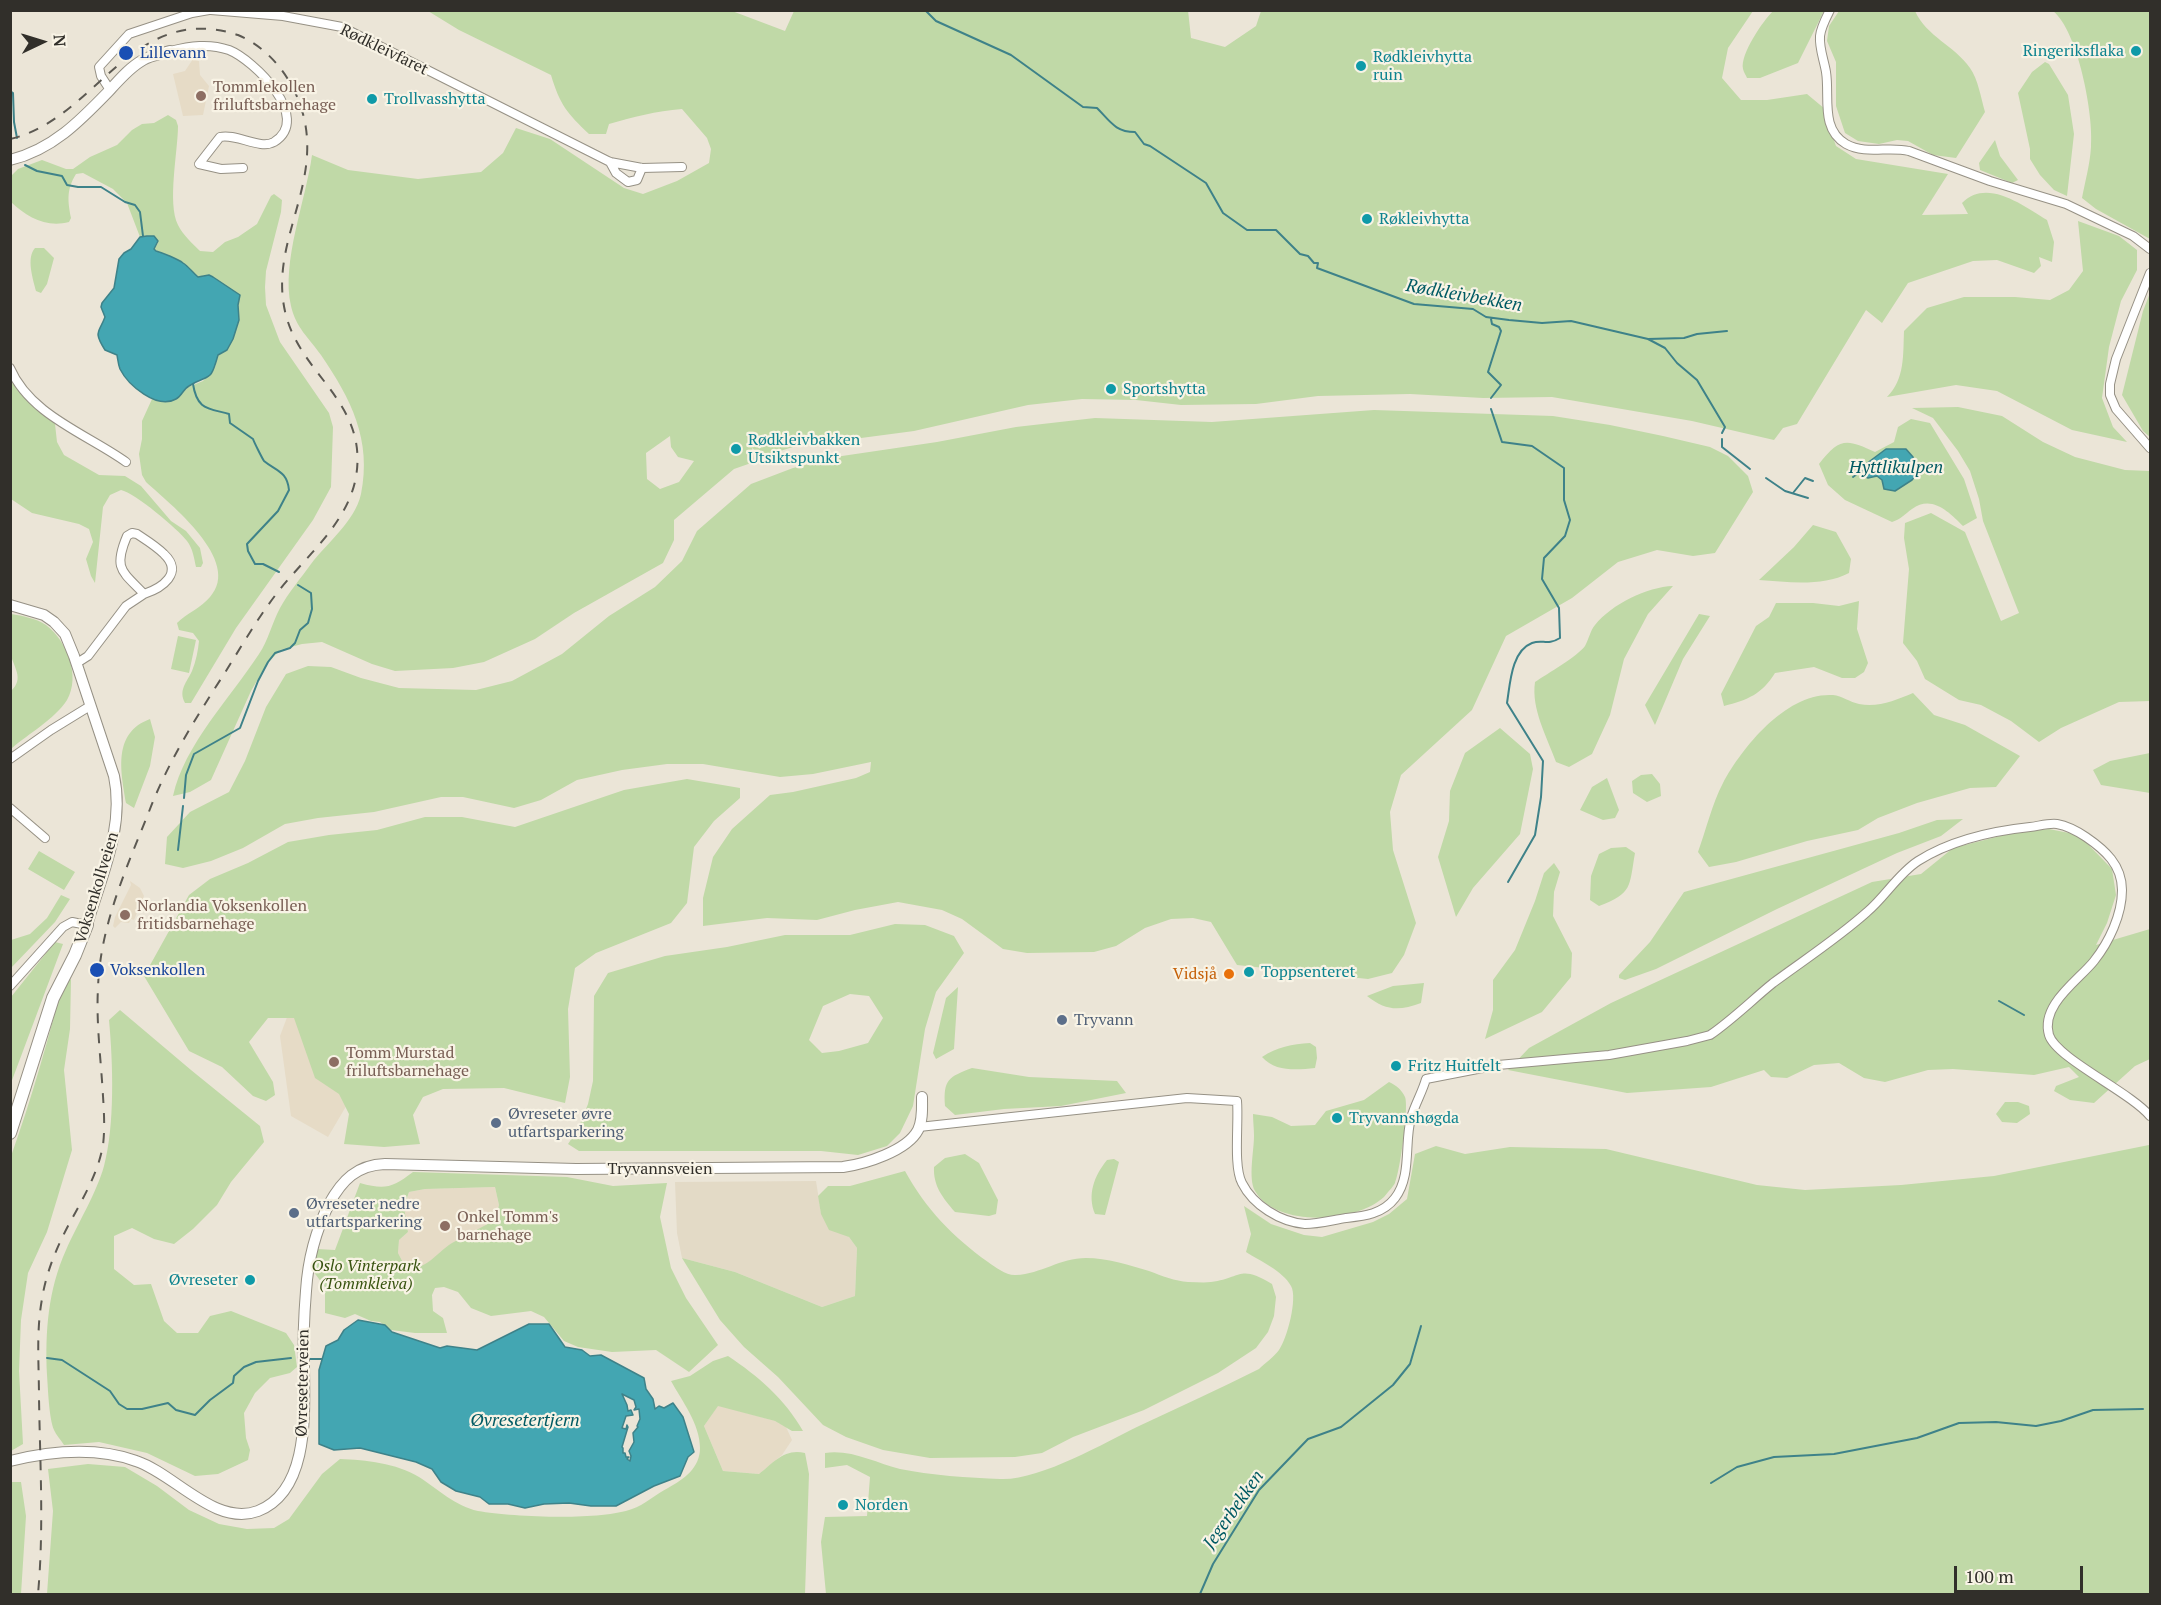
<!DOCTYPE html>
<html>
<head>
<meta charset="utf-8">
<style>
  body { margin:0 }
  #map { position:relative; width:2161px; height:1605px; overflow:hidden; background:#ebe5d7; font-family:"PT Serif",serif }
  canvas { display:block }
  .frame { position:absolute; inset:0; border:12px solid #312f2a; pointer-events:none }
  .north { position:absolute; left:12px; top:12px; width:60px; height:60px; -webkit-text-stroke:4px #f8f3e5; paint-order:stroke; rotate:86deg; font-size:16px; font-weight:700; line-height:24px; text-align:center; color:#312f2a }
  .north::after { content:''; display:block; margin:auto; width:21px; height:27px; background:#312f2a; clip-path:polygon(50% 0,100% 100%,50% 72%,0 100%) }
  .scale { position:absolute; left:1954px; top:1566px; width:129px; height:27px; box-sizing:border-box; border:3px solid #312f2a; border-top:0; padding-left:8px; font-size:18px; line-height:21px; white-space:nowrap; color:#312f2a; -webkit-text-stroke:4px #f8f3e5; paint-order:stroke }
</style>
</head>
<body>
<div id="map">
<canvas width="2161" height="1605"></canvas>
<div class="frame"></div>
<div class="north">N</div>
<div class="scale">100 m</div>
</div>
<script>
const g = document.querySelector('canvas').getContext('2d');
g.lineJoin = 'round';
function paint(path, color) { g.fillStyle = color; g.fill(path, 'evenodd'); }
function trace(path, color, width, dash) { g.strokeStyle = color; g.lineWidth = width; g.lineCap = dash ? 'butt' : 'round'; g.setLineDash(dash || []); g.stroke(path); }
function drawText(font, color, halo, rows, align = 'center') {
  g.font = font + ' "PT Serif",serif'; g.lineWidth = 4.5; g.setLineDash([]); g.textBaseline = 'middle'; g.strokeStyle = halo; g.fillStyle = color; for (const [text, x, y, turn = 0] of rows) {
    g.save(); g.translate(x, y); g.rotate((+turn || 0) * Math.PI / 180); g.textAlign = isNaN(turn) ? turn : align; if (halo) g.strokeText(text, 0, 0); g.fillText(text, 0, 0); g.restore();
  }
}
const built = new Path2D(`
  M816,1181L821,1213L849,1237L857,1248L855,1296L822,1307L735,1272L682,1258L677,1233L675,1182Z`);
const education = new Path2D(`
  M193,59L199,61L200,75L209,86L203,115L183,116L173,74L185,71Z
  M130,881L140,888L144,896L134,920L131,919L129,923L121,922L115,928L113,926L115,917L131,885Z
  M289,1012L365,1074L328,1137L291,1116L280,1036Z
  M495,1187L499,1205L495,1220L450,1245L439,1255L420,1268L407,1270L398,1253L399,1240L408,1232L404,1207L409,1192L425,1189Z
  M718,1405L775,1421L786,1427L792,1440L782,1455L759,1474L723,1471L704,1426Z`);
const green = new Path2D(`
  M1188,10L1191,38L1225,47L1256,26L1261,11H1753L1728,48L1722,78L1741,100H1767L1807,94L1825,109L1829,126L1836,146L1856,159L1948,174L1922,215L1968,214L1962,203C1987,178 2022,205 2047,220L2054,242L2052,262L2039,257L2041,266L2034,273L1997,260L1973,261L1908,283L1882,323L1866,310L1797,424L1783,428L1774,440L1692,421L1552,397L1483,398L1410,394L1318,396L1256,404L1181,405L1136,400L1082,399L1028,405L914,431L793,447L764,456L752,448L754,462L734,469L674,520V540L663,563L574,613L535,639L484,662L453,668L395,671L372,664L322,642L302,644L280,650L266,665L251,691L211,780L190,792L173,796C184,745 231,697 259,654C268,641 272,623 280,608C288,593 301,578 311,564C327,543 355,521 361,494C372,440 351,399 321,355C309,338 296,328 291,306C281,262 306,200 312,155L348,170L418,179L481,172L503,153L516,128L550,139L624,188L643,194L677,181L709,163L711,149L707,138L682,109C656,111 633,117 609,124L606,134H589C567,113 560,105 551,75L459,30L428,11H732L785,31L794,11ZM670,436L671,447L678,457L694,461L679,482L660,489L647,479L646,453Z
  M1773,11H1824L1798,63L1760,78H1747C1746,75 1744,73 1743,69C1740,54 1763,21 1773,11Z
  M1839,11H1915C1927,37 1954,45 1970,68C1978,79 1981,98 1985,112L1956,158L1933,155L1908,141L1897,140L1879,144L1858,141L1845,133L1836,106V62L1827,41L1829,26Z
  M2053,11H2150V239L2096,209L2082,198C2085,182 2090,164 2091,147C2094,115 2078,31 2053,11Z
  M2045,62L2049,64L2068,95L2074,134L2067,196L2054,190L2040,175L2030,159V149L2018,93L2032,72Z
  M168,115L176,120L178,126C178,151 167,203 178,225C183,235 192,243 200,251L213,252L225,242L238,237L257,224L271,196L274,194L282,200L281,212L266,271L265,287L266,305L280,342L329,413L333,427L331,487L313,520L236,628L191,703H185C178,690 187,682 192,671C196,661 198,651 199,641L193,633L179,630L177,623C187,613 201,608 210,597C243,561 170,504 146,482L142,475L139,454L142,439V421L152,399L167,402L178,398L186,388L203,381L215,367L218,355L233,339L239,320L238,305L240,295L206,276L198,277L186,265L177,259H171C166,254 158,253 154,249L158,243L147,236L140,237L127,203L113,189L83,173L76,174C66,190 68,202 71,218L69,222C46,228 27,217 11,202V176L18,169L42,160L66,169H73L90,157L117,145L132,130L142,124L154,123Z
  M1995,140L2000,156L2018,180L2012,183L1980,170L1979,163Z
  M2078,221L2119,236L2137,250V270L2121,301L2109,347L2102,398L2113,427L2127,442L2072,430L1997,391L1956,385L1887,397C1905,379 1903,355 1904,331L1927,308L1964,297H2015L2050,300L2069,290L2083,271Z
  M35,248H44L54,258L47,284L41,293L36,291C33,279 26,258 35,248Z
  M2150,293V437L2143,431L2122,395L2143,311Z
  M10,381L55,424L57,442L64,455L99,475L125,476L141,486L171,521L186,531L200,548L203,563L201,567H196C194,558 193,549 187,541C178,529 135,493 121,490L110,495L103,507L95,583L91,576L86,559L93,542L89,529L79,524L32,513L11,499Z
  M1958,407L2002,416L2043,442L2075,457L2125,470L2150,471V701L2119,702L2061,728L2039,742L2011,721L1981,705L1959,700L1925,679L1917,661L1903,643L1909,569L1904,538L1905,523L1931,513L1965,532L2001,621L2019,613L1983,521L1979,499L1970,471L1958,451L1933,418L1912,408Z
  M1374,410L1553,416L1610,425L1663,436L1710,447L1728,456L1748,476L1753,492L1715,553L1693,556L1657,550L1618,562L1572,598L1506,636L1472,710L1401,775L1390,812L1393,850L1416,923L1404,955L1392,973L1368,979L1237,965L1211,922L1193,918L1171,919L1145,928L1116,946L1094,952L1027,953L1003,949L962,919L942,910L898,902L855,910L817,920L767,918L703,926V898L713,857L732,829L770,795L793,792L856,778L870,772L871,762L813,774L780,777L703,764H667L622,770L577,780L541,800L514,808L463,797H441L374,812L318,818L285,824L243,848L211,861L183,868L165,864L167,837L190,812L229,792L245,761L266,707L286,674L308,666L331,667L361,678L399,688L476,690L512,681L562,654L609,616L655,587L682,561L697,531L751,484L793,468L842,456L937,442L1016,427L1095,418L1212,422Z
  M1911,419L1930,423L1964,479L1977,518L1963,526C1950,513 1932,494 1912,509C1905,514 1901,519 1892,522L1845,500L1828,485L1819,464C1839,438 1846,438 1875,452L1894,442L1898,427Z
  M1813,525L1836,532L1851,559L1849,573C1822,587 1788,582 1759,580L1794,547Z
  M1673,586L1648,614L1624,659L1610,715L1592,754L1569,767L1556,762C1547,737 1531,709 1535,682C1547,674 1578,656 1585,646C1589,639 1590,631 1595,625C1612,604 1647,587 1673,586Z
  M1859,601L1857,629L1868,663L1864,672L1855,678H1842L1814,667L1775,673C1762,694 1748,700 1724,706L1721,694L1756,626L1769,617L1776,603H1813L1839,606Z
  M11,614C23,616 35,618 46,625C67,641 81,676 67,700C54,720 29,733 11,749V691C25,678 13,667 10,652C9,640 10,626 11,614Z
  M1699,614L1710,616L1683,659L1655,725L1645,705Z
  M178,636L196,640L189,673L171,669Z
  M1913,693L1934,715L1965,725L2020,756L1996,787L1970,788L1917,803L1878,818L1858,830L1807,841L1736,862L1709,867L1698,852C1706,830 1712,804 1723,783C1743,746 1787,692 1833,695C1842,696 1850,702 1859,704C1878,708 1896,700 1913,693Z
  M150,719L155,737L150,766L134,808L126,803C121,772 112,733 150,719Z
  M1500,728L1530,754L1533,769L1520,834L1473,888L1456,917L1438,857L1449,821L1450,791L1465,753Z
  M2150,753V793L2101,785L2093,770L2110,761Z
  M1652,774L1660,784L1661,796L1647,802L1633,793L1632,781L1641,775Z
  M1607,778L1619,810L1615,818L1603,820L1580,810L1592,787Z
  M687,779L740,788V798L714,821L694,847L687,903L671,923L596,953L575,968L568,1009L570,1077L565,1103L504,1088L443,1089L423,1097L413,1115L420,1144L384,1147L344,1144L349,1114L339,1094L315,1078L294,1018H268L249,1042L273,1082L275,1095L266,1101L253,1096L222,1067L189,1051L144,976L189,895L210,879L248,863L288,842L329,835L377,830L425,817H462L515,827L624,790Z
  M1963,819L1941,836L1897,853L1777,909L1656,969L1625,980L1619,978V975L1650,942L1684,892L1899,833L1937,820Z
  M2049,829L2079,835L2112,869L2116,895L2107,923L2096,945L2150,929V1059L2135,1066L2094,1103L2070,1100L2054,1091L2056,1086L2079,1077L2069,1067L2034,1075L1953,1069L1928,1070L1885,1082L1864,1078L1839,1063L1814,1065L1787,1078L1771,1077L1764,1070L1711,1087L1627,1093L1508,1070L1529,1048L1611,1003L1872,882L1921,874L1953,848L2012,833Z
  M1626,847L1635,853C1629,887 1633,893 1599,906L1590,900L1591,876L1599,854L1611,848Z
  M39,851L75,872L64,890L28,869Z
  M1554,863L1560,872L1554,892L1553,916L1572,953L1571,977L1542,1012L1485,1039L1493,1010V980L1515,950L1535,901L1544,873Z
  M61,895L70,899L55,922L11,968V940L30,934L47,918Z
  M895,924L925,925L954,936L964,953L936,992L925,1029L913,1106L900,1133L887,1146L858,1155L821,1151H579L568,1144L578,1129L588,1104L593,1081L594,996L608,973L665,956L727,947L785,935H850ZM850,994L869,996L883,1018L868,1043L839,1051L822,1053L809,1040L823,1006Z
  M55,942L63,944L11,1083V997Z
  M65,974L71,980L70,1029L64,1070L72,1150L47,1232L28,1273L21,1320L19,1371L23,1444L11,1451L10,1159C32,1098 49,1037 65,974Z
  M1424,983L1421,1003C1399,1011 1386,1011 1367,996L1393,986Z
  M958,987L954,1049L936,1059L933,1053L946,998Z
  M120,1010L191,1070L260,1126L264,1142L231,1182L217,1205L193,1229L174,1244L154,1239L132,1228L114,1236V1269L134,1285L151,1284L164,1321L177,1333H198L210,1316L231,1311L286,1333L294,1345L297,1367L290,1373L270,1378L255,1393L244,1413L246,1438L250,1450L248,1460L218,1474L195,1476L147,1453L99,1442L64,1445C61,1440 56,1435 54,1430C49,1418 48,1389 47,1375C45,1332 48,1290 66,1250C77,1225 97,1192 104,1166C115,1125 113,1063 109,1020Z
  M1310,1043L1316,1047L1317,1058L1315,1068C1297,1070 1275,1072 1262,1057C1277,1047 1292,1044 1310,1043Z
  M972,1068L1029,1077L1117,1081L1126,1093L1061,1106L1004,1109L955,1115L945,1106C943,1079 949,1077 972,1068Z
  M1389,1082C1396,1085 1402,1090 1405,1097C1409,1106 1400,1172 1395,1183C1393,1187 1387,1193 1384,1197C1356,1223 1276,1228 1255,1191C1248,1178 1254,1151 1254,1136C1254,1129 1253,1121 1253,1114L1272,1117L1291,1126L1315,1125L1326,1111L1364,1100Z
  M2005,1102H2018L2029,1106L2030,1114L2017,1123L2002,1122L1996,1114Z
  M2149,1145L2150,1594H826L821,1542L825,1517L867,1516L870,1477L847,1465L825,1468V1453C851,1449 876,1463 900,1469C929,1475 970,1478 1000,1479C1039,1481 1104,1443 1139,1426C1179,1407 1219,1389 1259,1369C1265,1363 1274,1357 1279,1350C1287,1339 1298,1298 1291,1286C1283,1271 1260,1261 1246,1252L1251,1234L1244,1206L1271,1224L1304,1235L1322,1237L1373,1222L1389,1214L1407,1199L1415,1154L1436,1146L1465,1154L1510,1147L1606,1149L1757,1185L1805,1190L1901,1185L1994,1176Z
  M965,1154L979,1163L998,1200L996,1214L989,1216L955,1212C943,1198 933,1186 934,1167L945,1158Z
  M1114,1159L1119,1162L1105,1215L1095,1214C1087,1195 1094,1176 1107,1160Z
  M905,1171C925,1208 954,1238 988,1262C995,1267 1007,1276 1016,1275C1041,1274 1060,1258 1086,1258C1107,1258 1129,1265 1149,1271C1162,1276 1175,1281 1188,1282C1196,1282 1204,1283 1211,1282C1242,1278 1239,1264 1272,1284L1276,1297L1274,1316L1268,1332L1256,1348L1218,1373L1144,1410L1073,1437L1042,1453L1015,1457L930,1458L883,1450L846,1437L823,1425L778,1377L744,1347L720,1320L682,1258L735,1272L822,1307L855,1296L857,1248L849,1237L829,1230L821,1214L818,1196L828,1186H850Z
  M413,1172L567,1177L613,1186L667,1183L660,1217L671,1268L686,1298L718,1345L689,1372L656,1350L612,1352L578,1347L564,1341L544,1317L531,1311L491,1316L471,1308L458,1292L444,1287L435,1288L432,1295L433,1311L443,1318L447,1333H415L391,1330L380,1322L371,1321L355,1314L345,1318L325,1313V1287L313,1271L317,1249L335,1250L360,1183C385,1190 392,1188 413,1172ZM495,1187L499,1205L495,1220C481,1228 466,1235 452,1243C435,1254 430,1267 407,1270L398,1253L399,1240L408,1232L404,1207L409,1192L425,1189Z
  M728,1356C758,1376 785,1399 803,1431H792L775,1421L718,1406L704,1426L723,1471L759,1474C774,1462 785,1448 805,1453L809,1474L805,1594H47L53,1511L48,1469L88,1464L125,1467L157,1486L189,1510L219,1524L247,1529L274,1528L289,1519L322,1474L340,1459C366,1460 396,1463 419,1477C438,1489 455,1506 478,1511C513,1517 600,1521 632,1509C644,1505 656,1494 668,1488C684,1479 700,1468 700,1448C700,1424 682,1401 671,1381L690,1376L713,1361Z
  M11,1482H21L26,1516L21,1594H11Z`);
const water = new Path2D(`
  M147,236H154L158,241L154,249L156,251C163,253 178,259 183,263C189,267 192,272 198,277L209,275L213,277L240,295L238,305L239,320L233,339L227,350L218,355C210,384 210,373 189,386C183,389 182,396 176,399C157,410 128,385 120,369C118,364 118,360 117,355L105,350C93,331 99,333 105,317L101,307L102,303L114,288L119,259L124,253L131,249L140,237Z
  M1886,449H1906L1913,457L1920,470L1912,480L1895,491L1884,489L1882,480L1877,476L1868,478L1862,475V467Z
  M358,1320L385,1325L392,1332L440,1348L447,1346L477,1350L529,1324H549L565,1347L582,1350L590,1356L601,1355L644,1378L646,1389L653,1399L655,1409L659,1406L664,1408L673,1403L683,1417L694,1452L688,1457L680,1476L654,1486L616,1506H591L569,1503L544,1504L525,1508L508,1504H489L480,1497L456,1491L441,1482L432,1469L416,1462L360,1448L334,1450L319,1444V1370L326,1346L338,1340L344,1330ZM622,1394L634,1400L636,1407L634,1410L639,1409L640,1419L637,1426L638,1427L633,1433L634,1442L629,1451L631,1456L630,1461L627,1459L629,1457H626L625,1453H623V1448L622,1447L628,1427L627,1425L626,1429L622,1428L626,1416L633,1415L631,1410L628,1411L627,1405Z`);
const stream = new Path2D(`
  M888,10H901
  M925,10L936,21L1011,55L1083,107L1097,108C1110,121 1115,132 1135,132L1144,144L1150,146L1206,183L1223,213L1247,230H1276L1300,254L1308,256L1314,263H1318L1317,268L1414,304L1473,309L1486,317L1509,320L1542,323L1571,321L1648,339L1665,348L1677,363L1697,380L1725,427L1722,433
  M10,91L13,93L14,122L17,138
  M25,165L37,171L62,176L67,185L78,187H101L125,202L135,205L140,212L143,236
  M1491,319L1492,324L1499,327L1501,331L1488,372L1501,385L1491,398
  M1648,339L1684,338L1697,334L1727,331
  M193,384C197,410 208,408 229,414L230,423L253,439C254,442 262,458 264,461C276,471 287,471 289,490L278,511L247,544L248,551L255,564H263L279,572
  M1491,409L1502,442L1532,446L1564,468V500L1570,520L1565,536L1544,558L1542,579L1559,608L1560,638C1547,646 1543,639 1532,643C1511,651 1510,685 1507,703L1543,761L1541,797L1535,835L1508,882
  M1722,439V447L1750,469
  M1853,477L1861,471
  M1766,478L1785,491L1808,498
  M1793,493L1805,478L1813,481
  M184,798L186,775L194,754L240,728L258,681L268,662L275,653L290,648L295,643L300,630L308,623L312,609L311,593L298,585
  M178,850L183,806
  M1999,1001L2024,1015
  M47,1358L62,1360L110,1391L119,1404L127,1409H142L168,1403L176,1410L195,1415L210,1400L233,1383L234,1376L244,1367L256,1362L291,1358
  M310,1359H322
  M1711,1483L1737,1467L1774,1457L1834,1454L1917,1438L1959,1423L1996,1422L2036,1426L2061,1421L2093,1410L2143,1409
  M1200,1594L1213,1564L1259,1490L1308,1439L1341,1427L1393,1385L1410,1364L1421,1326`);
const minor = new Path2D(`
  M211,10L283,16L342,27L610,162L642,168L682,167
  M1830,10C1826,18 1821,27 1820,36C1819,48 1824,60 1826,72C1830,97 1820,129 1846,144C1866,155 1888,146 1909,151L1990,181L2066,204L2133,236L2150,249
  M170,51C190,46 209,43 229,50C254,60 313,118 274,142C260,150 236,133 220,137L199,164L221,169L243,168
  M110,90L101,76L99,67L129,34L192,13L209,10
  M610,162L616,173L628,182L637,180L642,168
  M2150,273L2116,359L2110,384V395L2116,409L2150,448
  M10,368C30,415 87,434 126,462
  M132,533L137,534C146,540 156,546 164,554C184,573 162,588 144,594C122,571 113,569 127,536Z
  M77,663L88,656L126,606L144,594
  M10,759L51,730L90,706
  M10,808L45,838
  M10,986L63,927L72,922L87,925
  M919,1127L1187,1098L1237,1101C1239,1122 1233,1166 1242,1183C1253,1205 1280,1222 1305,1224C1318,1224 1333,1220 1346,1218C1364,1216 1383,1214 1395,1198C1412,1176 1404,1143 1411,1118C1415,1104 1422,1093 1426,1079L1498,1065L1609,1055L1687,1041L1710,1035C1732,1020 1752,1000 1773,983C1804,960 1838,938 1867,912C1885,897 1898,874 1918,861C1951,840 1992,831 2030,827C2039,826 2048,823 2057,824C2068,826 2077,831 2086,837C2105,850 2122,865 2122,890C2122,915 2109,942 2094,961C2079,980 2040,1005 2049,1035C2056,1058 2130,1092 2150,1116`);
const tertiary = new Path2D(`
  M10,160C52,150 80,121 109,91C119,80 130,67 143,60C151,55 161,54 170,51
  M10,605L44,615L54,622L65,634L74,656L114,776C125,827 101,877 87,925
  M10,1461C51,1451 97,1447 136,1461C175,1474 215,1527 258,1511C311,1490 304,1409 304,1364C303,1339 304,1315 306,1291C308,1260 315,1232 329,1204C342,1180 357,1165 385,1164L576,1169L843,1167C865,1164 907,1151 918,1130C923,1120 922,1107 922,1097`);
const secondary = new Path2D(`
  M10,1133L53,998L75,955L87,925`);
const rail = new Path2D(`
  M10,139C96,120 132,0 238,35C262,45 281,65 293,88C337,175 263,238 287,319C305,378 368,404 356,477C347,526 302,559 274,597C256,621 241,647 226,671C197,716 169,760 150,809C127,867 100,925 98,988C96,1023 101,1060 103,1096C104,1112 105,1129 103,1145C98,1174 82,1200 68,1226C56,1249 46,1273 42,1299C36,1332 39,1365 39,1398C40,1463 44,1529 38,1594`);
const markers = [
  [2136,51,6,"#0f9aa8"],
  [126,53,8,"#1a4fb4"],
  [1361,66,6,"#0f9aa8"],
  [201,96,6,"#8d6e63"],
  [372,99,6,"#0f9aa8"],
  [1367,219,6,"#0f9aa8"],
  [1111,389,6,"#0f9aa8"],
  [736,449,6,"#0f9aa8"],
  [125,915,6,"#8d6e63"],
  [97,970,8,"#1a4fb4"],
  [1249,972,6,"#0f9aa8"],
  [1229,974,6,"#e8710a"],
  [1062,1020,6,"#5c6f8a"],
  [334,1062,6,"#8d6e63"],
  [1396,1066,6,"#0f9aa8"],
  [1337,1118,6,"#0f9aa8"],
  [496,1123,6,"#5c6f8a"],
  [294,1213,6,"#5c6f8a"],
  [445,1226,6,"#8d6e63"],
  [250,1280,6,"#0f9aa8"],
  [843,1505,6,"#0f9aa8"]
];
const streetNames = [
  ["Rødkleivfaret",384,50,26],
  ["Voksenkollveien",97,888,-73],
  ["Tryvannsveien",660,1169],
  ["Øvreseterveien",303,1383,-89]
];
const cultureNames = [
  ["Ringeriksflaka",2124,51,"right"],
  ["Rødkleivhytta",1373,57],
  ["ruin",1373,75],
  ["Trollvasshytta",384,99],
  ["Røkleivhytta",1379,219],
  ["Sportshytta",1123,389],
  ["Rødkleivbakken",748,440],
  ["Utsiktspunkt",748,458],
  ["Toppsenteret",1261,972],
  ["Fritz Huitfelt",1408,1066],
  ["Tryvannshøgda",1349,1118],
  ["Øvreseter",238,1280,"right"],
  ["Norden",855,1505]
];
const transitNames = [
  ["Lillevann",140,53],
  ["Voksenkollen",110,970]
];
const educationNames = [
  ["Tommlekollen",213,87],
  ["friluftsbarnehage",213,105],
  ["Norlandia Voksenkollen",137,906],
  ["fritidsbarnehage",137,924],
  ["Tomm Murstad",346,1053],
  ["friluftsbarnehage",346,1071],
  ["Onkel Tomm's",457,1217],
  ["barnehage",457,1235]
];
const foodNames = [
  ["Vidsjå",1217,974]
];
const serviceNames = [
  ["Tryvann",1074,1020],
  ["Øvreseter øvre",508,1114],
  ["utfartsparkering",508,1132],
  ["Øvreseter nedre",306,1204],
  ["utfartsparkering",306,1222]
];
const parkNames = [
  ["Oslo Vinterpark",366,1266],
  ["(Tommkleiva)",366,1284]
];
const waterNames = [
  ["Rødkleivbekken",1464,296,10],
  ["Hyttlikulpen",1896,468],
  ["Øvresetertjern",525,1421],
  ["Jegerbekken",1234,1510,-55]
];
paint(built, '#e3dac6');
paint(education, '#e6dbc6');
paint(green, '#c0d9a7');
paint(water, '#43a6b2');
trace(water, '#3e8289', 1.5);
trace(stream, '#3e8289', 2);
trace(minor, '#969185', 10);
trace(tertiary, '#969185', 12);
trace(secondary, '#969185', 14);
trace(minor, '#fff', 8);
trace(tertiary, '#fff', 10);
trace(secondary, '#fff', 12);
trace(rail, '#5c5952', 2, [10, 10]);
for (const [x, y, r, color] of markers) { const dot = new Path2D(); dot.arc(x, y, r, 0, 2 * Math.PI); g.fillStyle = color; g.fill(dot); trace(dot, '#f8f3e5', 2); }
drawText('16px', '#312f2a', '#f8f3e5', streetNames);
drawText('16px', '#0d838f', '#f8f3e5', cultureNames, 'left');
drawText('16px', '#164399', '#f8f3e5', transitNames, 'left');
drawText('16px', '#785e54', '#f8f3e5', educationNames, 'left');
drawText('16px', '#c56008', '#f8f3e5', foodNames, 'right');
drawText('16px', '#4e5e75', '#f8f3e5', serviceNames, 'left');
drawText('italic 16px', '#36520e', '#f8f3e5', parkNames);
drawText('italic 18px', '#005a63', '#f8f3e5', waterNames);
</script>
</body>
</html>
